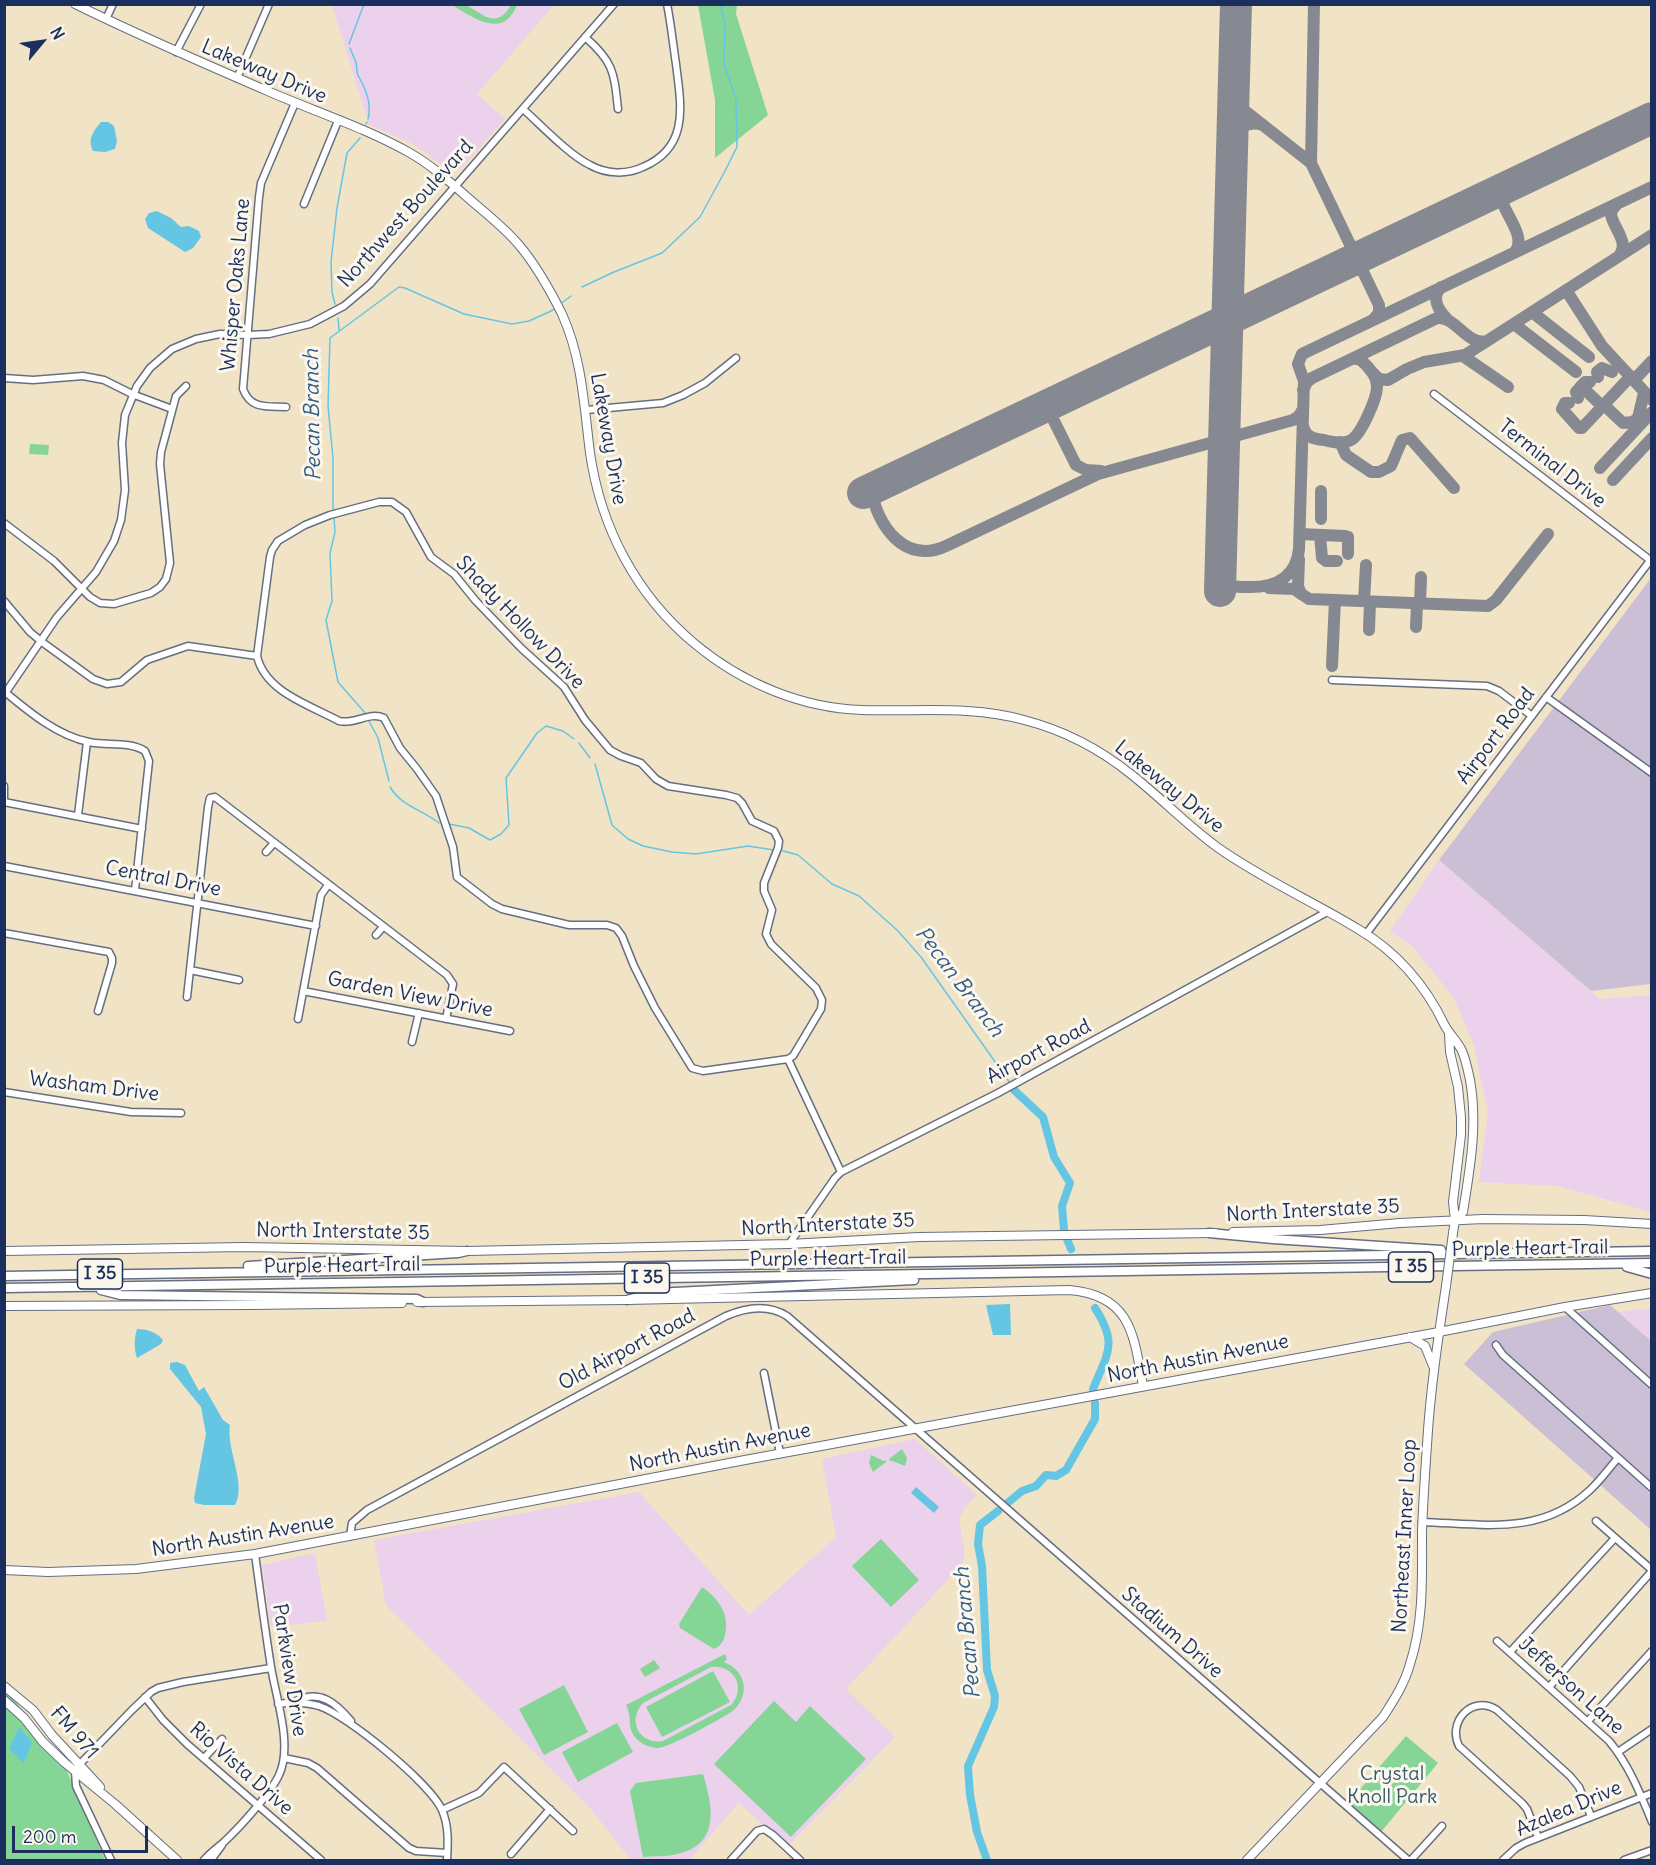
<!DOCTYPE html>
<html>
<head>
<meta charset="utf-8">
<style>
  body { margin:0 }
  #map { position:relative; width:1656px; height:1865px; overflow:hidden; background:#f1e3c6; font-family:Delius,sans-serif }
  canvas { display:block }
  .frame { position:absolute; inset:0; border:6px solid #1b2f5e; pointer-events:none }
  .north { position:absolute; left:12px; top:12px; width:60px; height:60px; -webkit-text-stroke:4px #fbf7ec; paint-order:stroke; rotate:61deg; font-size:16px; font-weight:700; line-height:24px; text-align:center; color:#1b2f5e }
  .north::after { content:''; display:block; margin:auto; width:21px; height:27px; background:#1b2f5e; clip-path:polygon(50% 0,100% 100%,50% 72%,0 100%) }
  .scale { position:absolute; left:12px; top:1826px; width:136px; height:27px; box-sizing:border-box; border:3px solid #1b2f5e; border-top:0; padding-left:8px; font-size:18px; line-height:21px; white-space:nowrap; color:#1b2f5e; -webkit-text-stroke:4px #fbf7ec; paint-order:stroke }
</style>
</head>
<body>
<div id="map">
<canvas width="1656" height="1865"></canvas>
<div class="frame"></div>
<div class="north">N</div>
<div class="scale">200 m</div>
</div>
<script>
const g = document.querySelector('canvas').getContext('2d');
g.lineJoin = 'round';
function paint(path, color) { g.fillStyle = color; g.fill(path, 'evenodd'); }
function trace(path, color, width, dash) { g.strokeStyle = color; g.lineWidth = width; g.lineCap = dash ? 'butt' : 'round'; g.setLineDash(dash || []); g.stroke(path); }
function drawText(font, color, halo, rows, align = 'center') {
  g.font = font + ' Delius,sans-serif'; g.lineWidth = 6; g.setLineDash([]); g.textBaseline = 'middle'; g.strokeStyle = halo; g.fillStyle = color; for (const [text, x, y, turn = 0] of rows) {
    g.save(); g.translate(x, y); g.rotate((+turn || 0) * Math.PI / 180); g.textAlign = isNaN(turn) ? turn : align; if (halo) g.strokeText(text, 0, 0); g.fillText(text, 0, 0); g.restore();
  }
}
const built = new Path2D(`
  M335,4L554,5L477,94L505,119L460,170L450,171L413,144L369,125L333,8Z
  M1439,860L1600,999L1651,995V1212L1558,1186L1479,1182L1488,1113L1474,1045L1454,998L1413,947L1390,931Z
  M1651,1308V1341L1618,1312Z
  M915,1439L977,1495L964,1509L959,1519L964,1550L963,1564L846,1689L895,1737L787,1847L739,1803L689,1860H631L590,1808L386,1605L374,1540L639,1492L749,1615L836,1537L822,1459Z
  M315,1553L327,1621L271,1627L262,1565Z`);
const industrial = new Path2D(`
  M1651,578V984L1591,991L1439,860Z
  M1610,1305L1651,1341V1530L1464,1364L1493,1332Z`);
const green = new Path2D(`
  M452,5C456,5 459,4 462,4C479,8 494,34 511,5H517C503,40 474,18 452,5Z
  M698,5H737L736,14L768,115L715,158V100Z
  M30,444L49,445L48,455L29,454Z
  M902,1449L907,1458L905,1466L892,1461H890L889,1459Z
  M871,1455L884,1461L886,1460V1462L873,1472L869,1463Z
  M881,1539L919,1580L891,1607L852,1566Z
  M702,1587C718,1598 730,1614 725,1635C723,1642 721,1646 714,1649L680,1628L679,1624Z
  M725,1654L727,1659L724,1662C745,1670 751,1693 734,1710C722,1718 671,1747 658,1748C649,1748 639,1743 634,1736C627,1725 632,1715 626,1705ZM711,1667C734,1664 747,1688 731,1705L663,1741C639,1745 627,1720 643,1703Z
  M654,1660L660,1668L645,1677L640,1669Z
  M713,1671L730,1702L662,1737L646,1707Z
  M4,1685L57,1760L67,1771L105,1860H5Z
  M564,1685L588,1732L544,1755L519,1709Z
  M774,1701L796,1722L810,1706L866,1759L791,1837L714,1764Z
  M617,1723L633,1752L578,1782L562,1752Z
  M1406,1736L1438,1763L1381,1832L1348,1803Z
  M703,1774C712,1804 721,1842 681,1853C669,1857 655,1856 643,1857L630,1791L636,1783Z`);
const water = new Path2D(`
  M101,122H108L114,126L117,141L115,149L105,152L93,151C87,140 93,131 101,122Z
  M157,211L171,218L181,227L189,226L199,231L201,237L193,248L185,252L148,228L145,219L149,213Z
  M1010,1304L1011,1335H993L986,1305Z
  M137,1329C146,1329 157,1332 163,1340L161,1344L137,1358C134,1350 134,1337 137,1329Z
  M177,1362L185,1365L199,1391L204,1387L223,1420L230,1425C226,1449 247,1485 235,1505H204L195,1503L194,1498L206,1434L201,1407L170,1369V1363Z
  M916,1487L939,1507L934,1513L911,1493Z
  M19,1727L32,1742L24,1763L9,1749Z`);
const stream = new Path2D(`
  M349,44L364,4
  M350,48C352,53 354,58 356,62C357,67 356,73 359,77C366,90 372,104 368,119
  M366,124L367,122
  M582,287L614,272L662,253L700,217L725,171L737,147L736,99L724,64L725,25L720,4
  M335,304L332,292L331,262L337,208L347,153L360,138
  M559,305L571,296
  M338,318L339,330
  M333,511V458L328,406L330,338L399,287L405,288L464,314L512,324L529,321L549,312L556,308
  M334,518L335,532L330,553L332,601L326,620L338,682L366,714
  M369,721L378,738L389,781
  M579,743L590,758
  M595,764L612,825L628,839L643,846L672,852L696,854L748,846L774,850
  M390,787C402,807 423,810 439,823
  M449,824L469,828L490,840L501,834L509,825L506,778L537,733L546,726L563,731L574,739
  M783,851L798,855L832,884L859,896L898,931L921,957L1010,1083`);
const river = new Path2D(`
  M1014,1090L1043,1117L1054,1157L1070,1183L1062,1206L1064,1230
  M1067,1239L1071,1249
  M1093,1389C1108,1352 1118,1344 1095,1308
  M1005,1505L1022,1491L1036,1486L1046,1475L1056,1476L1066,1470L1095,1419V1403
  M987,1860L977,1832L970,1795L968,1766L994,1707L995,1696L987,1670L982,1566L978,1544L980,1525L998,1511`);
const taxiway = new Path2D(`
  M1233,90L1236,102L1240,107L1311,163L1379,305V313L1373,320
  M1232,146C1235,129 1246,120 1263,125
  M1311,163L1314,4
  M1508,186L1503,192L1501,198C1505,215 1527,237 1515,252
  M1483,198L1495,197L1502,203
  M1617,204L1612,210L1611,215C1614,229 1630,243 1619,256
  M1350,245L1359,252L1372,251L1363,261V272L1353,265L1340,266L1350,255Z
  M1441,287C1431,297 1438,310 1447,319
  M1566,290L1602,346L1652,400
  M1532,312L1589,357
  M1514,324L1576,372
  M1463,356L1508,387
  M1373,373L1379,379L1388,380L1407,369L1424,362L1465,355L1487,341
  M1598,377L1597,372L1602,368L1612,372
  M1634,380L1652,361
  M1581,386L1602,406
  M1303,390L1307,382L1312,378L1437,318C1456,316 1467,346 1487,341L1652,235
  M1578,398L1576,392L1585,382H1590
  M1058,400L1051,408V415L1076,465L1086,470L1101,471
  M1569,403H1565L1562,409L1579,428H1582L1631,376
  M1604,405L1623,423L1633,422L1638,418L1644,393
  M1034,412L1044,410L1051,415
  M1303,426C1306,437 1313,439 1324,440C1332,442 1343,445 1351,440C1361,435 1377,398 1377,387C1377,378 1373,373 1367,366C1362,361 1360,358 1352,359
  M1340,442L1346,455L1371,472H1379L1391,466L1402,440L1410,438L1454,488
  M1600,468L1652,412
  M1613,480L1652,438
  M871,489C877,526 905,565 946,546L1098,474L1293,420L1299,416L1303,409
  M1321,519V491
  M1300,534L1345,536L1348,537V554
  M1320,535L1322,558L1326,561H1337
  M1299,559L1298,586L1301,594
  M1220,580C1229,587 1236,587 1247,587C1274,588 1296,578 1299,549L1304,381L1298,364L1302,354L1652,187
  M1269,588L1294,589L1309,599L1488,606L1496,600L1548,534
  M1364,601L1366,565
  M1420,604L1421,577
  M1416,627L1417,604
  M1369,630L1370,602
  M1332,666L1335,600`);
const runway = new Path2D(`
  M863,493L1652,118
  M1220,591L1236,4`);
const minor = new Path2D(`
  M106,19L113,4
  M585,37C614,62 614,73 618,109
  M176,52L201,4
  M237,78L269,4
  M523,109C541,125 569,155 590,165C606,174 626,175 643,167C690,147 681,105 676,64C673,44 671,24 667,4
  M304,204L338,121
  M4,378L33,380L83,376L104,380L132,394L172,409
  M1434,394L1650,560
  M286,407C267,406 251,410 243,389L259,197L261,183L295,103
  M586,410L663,403L683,395L705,383L736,358
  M379,502H392L406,512L431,557L454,574L475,600L521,648L564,687L585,720L610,750L621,756L641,763L656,779L668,786L726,795L737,798L742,803L752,821L774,831L779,841L778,848L764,883V891L772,910L766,934L771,944L816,988L822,1000L821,1009L793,1056L788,1059L703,1071L692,1068L655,1008L634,966L622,936L616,928L607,925H569L502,909L492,904L457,877L453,847L436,796L417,769L400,748L384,718C370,711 354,725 339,721C310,705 265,692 257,656L270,557L272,550L278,541L305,525L330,515Z
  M4,523L54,561L90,597L100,603L114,604L151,593L160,587L166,579L170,563L160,464L161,452L176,396L186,386
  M4,601L30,632L42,642L93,679L107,684L121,682L147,660L188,646L257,656
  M1332,680L1487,686L1499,691L1532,716
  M5,692C29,712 58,736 89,742C107,746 129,741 145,751L149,761L135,890
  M4,695L57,617L96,572L114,541L121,520L125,490L122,443L125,415L137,386L150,368L172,349L196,339L220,334L248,335L269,334L310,324L344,306L370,284L614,4
  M1546,697L1652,773
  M4,786V798
  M4,802L142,829
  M78,815L87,742
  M266,852L274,843
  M4,866L316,926
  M4,933L109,952L112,958V963L98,1011
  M1366,934L1652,558
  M376,935L383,927
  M190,970L239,980
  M303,991L510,1031
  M187,997L208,807L210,798L215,797L447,975L453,984L446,1019
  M298,1019L321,895L328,885
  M412,1042L419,1013
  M788,1059L841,1172
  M4,1092L131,1112L181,1113
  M789,1244L835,1178L841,1172L998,1093L1327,912
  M1565,1307L1652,1385
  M1496,1345L1503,1355L1652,1488
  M764,1373L780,1453
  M1596,1521L1652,1570
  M1422,1522C1484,1524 1541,1536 1590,1490C1601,1480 1609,1468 1618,1458
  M350,1536L352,1523L367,1510L726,1316C747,1307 768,1304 787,1316L1408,1860
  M1497,1641L1609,1741C1629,1765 1640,1793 1652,1822
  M1510,1652L1615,1538
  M1550,1686L1652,1571
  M145,1697L163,1720L187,1744L321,1860
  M296,1701C320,1689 336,1703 351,1721
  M278,1704C292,1702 305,1702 319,1706C347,1715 431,1784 442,1810C449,1826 448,1843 447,1860
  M1588,1721L1652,1651
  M1618,1752L1652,1729
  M204,1758L222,1739
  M284,1758L308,1763L317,1768L409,1848L416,1851L447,1853
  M442,1810L479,1793L504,1767L573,1831
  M1538,1837L1527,1809L1522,1803L1459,1746C1447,1722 1472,1694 1497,1710L1570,1776L1579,1787L1591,1816
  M511,1854L550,1809
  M111,1860L76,1786L75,1771L79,1765L132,1710L151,1692L158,1688L183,1682L271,1668
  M204,1860C210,1853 217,1848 224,1842C239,1828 271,1793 279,1775C293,1746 276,1698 271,1667C265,1629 260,1591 255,1554
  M211,1860L222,1845
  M731,1860L757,1831L764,1829L773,1835L800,1860
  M1411,1860L1442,1826
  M1503,1860L1516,1848L1525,1843L1652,1793
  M1624,1860L1652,1850`);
const major = new Path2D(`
  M75,4C140,36 205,64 270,92C316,112 366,128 410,153C431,165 449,181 467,197C484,212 504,227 519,245C536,265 550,290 562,314C582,358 584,405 590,453C601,528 636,595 695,644C742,683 801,708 862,710C917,712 971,705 1024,720C1063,730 1101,750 1132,775C1161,798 1187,825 1217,847C1262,879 1312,901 1358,929C1397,952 1426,986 1445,1026C1450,1035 1458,1042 1462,1051C1466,1060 1468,1071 1470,1080C1478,1125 1470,1168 1463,1212L1455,1220
  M1449,1034L1450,1052L1458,1087L1461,1117V1135L1453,1202L1455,1220L1453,1233
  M1233,1232L1320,1230L1400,1223L1483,1219L1584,1220L1652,1224
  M4,1251L244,1247L467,1251L789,1244L919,1237L1215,1233
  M417,1302L627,1300L1069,1290C1131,1295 1134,1335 1143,1386
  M4,1306L250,1305L402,1303
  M1410,1337L1425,1346L1433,1366
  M4,1570L48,1572L136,1569L255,1554L745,1460L1439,1332L1565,1307L1652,1293
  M4,1686L33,1710L52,1735L100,1787
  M4,1700L24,1718L43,1742L65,1763L115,1804L177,1860
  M1247,1860L1383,1717C1394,1700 1405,1683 1410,1664C1424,1621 1422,1577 1422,1532C1423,1503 1425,1474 1427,1445C1430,1392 1438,1339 1446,1286`);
const highway = new Path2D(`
  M1209,1233L1273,1239L1441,1250
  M248,1266L458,1253L467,1251
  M1627,1267L1652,1274
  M4,1276L1652,1251
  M4,1288L1652,1263
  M101,1290L121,1295L417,1299L423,1302
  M627,1300L655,1293L914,1280`);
const majorBridge = new Path2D(`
  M1446,1286L1453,1233`);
const shields = [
  [1411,1267,45],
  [100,1274,45],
  [647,1278,45]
];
const shieldNames = [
  ["I 35",1411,1267],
  ["I 35",100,1274],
  ["I 35",647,1278]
];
const streetNames = [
  ["Lakeway Drive",264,72,23],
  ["Northwest Boulevard",406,214,-48],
  ["Whisper Oaks Lane",236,285,-85],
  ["Lakeway Drive",608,439,80],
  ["Terminal Drive",1552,464,38],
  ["Shady Hollow Drive",520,623,46],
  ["Airport Road",1496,736,-53],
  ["Lakeway Drive",1169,787,39],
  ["Central Drive",163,879,11],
  ["Garden View Drive",410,995,11],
  ["Airport Road",1039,1052,-28],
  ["Washam Drive",94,1087,7],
  ["North Interstate 35",1313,1211,-3],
  ["North Interstate 35",828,1225,-3],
  ["North Interstate 35",343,1232,1],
  ["Purple Heart Trail",1530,1249,-1],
  ["Purple Heart Trail",828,1259,-1],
  ["Purple Heart Trail",342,1266,-1],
  ["Old Airport Road",627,1350,-28],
  ["North Austin Avenue",1198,1359,-11],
  ["North Austin Avenue",720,1448,-11],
  ["North Austin Avenue",243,1536,-9],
  ["Northeast Inner Loop",1405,1536,-87],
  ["Stadium Drive",1172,1633,41],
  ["Parkview Drive",289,1670,81],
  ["Jefferson Lane",1571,1686,42],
  ["FM 971",74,1733,49],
  ["Rio Vista Drive",241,1769,41],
  ["Azalea Drive",1569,1809,-23]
];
const parkNames = [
  ["Crystal",1392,1774],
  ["Knoll Park",1392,1797]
];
const waterNames = [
  ["Pecan Branch",313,415,-91],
  ["Pecan Branch",959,982,53],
  ["Pecan Branch",968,1633,-95]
];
paint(built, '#ebd1eb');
paint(industrial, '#cbbfd5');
paint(green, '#85d696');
paint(water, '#65c6e3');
trace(stream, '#65c6e3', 1.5);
trace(river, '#65c6e3', 8);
trace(taxiway, '#868992', 12);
trace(runway, '#868992', 32);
trace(minor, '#666e82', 9);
trace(major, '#666e82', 10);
trace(highway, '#666e82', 11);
trace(minor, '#fff', 6);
trace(major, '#fff', 8);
trace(highway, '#fff', 8);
trace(majorBridge, '#666e82', 10, []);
trace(majorBridge, '#fff', 8);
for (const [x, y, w] of shields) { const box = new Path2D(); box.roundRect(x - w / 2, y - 15, w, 30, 4.5); g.fillStyle = '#fbf7ec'; g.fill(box); trace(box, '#1b2f5e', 1.5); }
drawText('bold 18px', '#1b2f5e', null, shieldNames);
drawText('20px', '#1b2f5e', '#fbf7ec', streetNames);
drawText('20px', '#36596c', '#fbf7ec', parkNames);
drawText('italic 21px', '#315c86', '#fbf7ec', waterNames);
</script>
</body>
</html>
